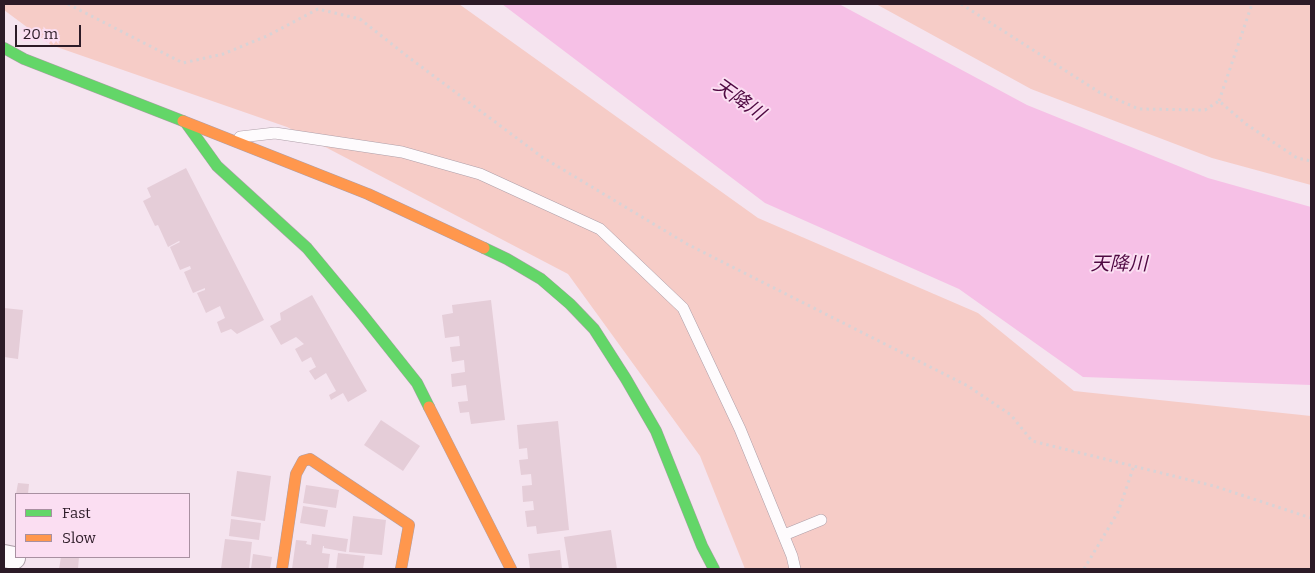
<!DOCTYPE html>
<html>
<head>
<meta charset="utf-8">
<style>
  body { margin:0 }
  #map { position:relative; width:1315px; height:573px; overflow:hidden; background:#f5e4ef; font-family:Bitter,serif }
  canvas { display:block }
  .frame { position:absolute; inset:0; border:5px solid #2c1b27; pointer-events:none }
  .legend { position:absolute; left:15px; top:493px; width:175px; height:65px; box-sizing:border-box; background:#fbdef2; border:1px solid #a890a1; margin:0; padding:6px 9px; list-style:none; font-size:15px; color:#2c1b27 }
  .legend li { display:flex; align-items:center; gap:10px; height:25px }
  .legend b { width:25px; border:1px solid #a890a1 }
  .scale { position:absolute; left:15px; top:25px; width:66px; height:22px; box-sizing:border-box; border:2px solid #2c1b27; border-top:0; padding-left:6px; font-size:15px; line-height:18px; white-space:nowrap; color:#2c1b27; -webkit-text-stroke:4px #fbdef2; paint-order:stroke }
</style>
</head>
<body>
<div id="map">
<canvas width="1315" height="573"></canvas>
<div class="frame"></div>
<ul class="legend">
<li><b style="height:6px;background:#63d668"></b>Fast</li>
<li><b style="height:6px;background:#ff974d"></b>Slow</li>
</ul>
<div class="scale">20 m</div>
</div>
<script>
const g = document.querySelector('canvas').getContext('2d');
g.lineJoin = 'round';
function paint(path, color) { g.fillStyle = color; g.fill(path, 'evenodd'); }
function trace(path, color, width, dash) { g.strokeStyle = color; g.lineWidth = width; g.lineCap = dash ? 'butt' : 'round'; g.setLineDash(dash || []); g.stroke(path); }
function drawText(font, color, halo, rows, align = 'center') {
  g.font = font + ' Bitter,"Noto Sans JP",serif'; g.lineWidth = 4; g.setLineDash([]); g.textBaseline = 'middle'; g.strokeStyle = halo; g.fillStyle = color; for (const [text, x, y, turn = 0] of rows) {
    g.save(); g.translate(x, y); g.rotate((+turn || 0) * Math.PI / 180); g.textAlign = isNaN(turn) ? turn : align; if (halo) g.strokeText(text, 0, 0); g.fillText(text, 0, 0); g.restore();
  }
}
const green = new Path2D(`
  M4,4H459L758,218L978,313L1074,391L1311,416V569H745L700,456L568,274L287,127L51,45L4,10Z
  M876,4H1311V185L1212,158L1031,89Z`);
const water = new Path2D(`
  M502,4H839L1027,105L1208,178L1311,207V385L1083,377L959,289L765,203Z`);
const building = new Path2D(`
  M186,168L264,320L237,334L231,329L221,333L217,322L225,318L220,306L206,313L197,293L205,290V288L193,293L184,272L191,269L190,266L180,270L170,247L180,242L179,241L168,247L158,225L155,226L143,201L151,197L147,188Z
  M312,295L367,391L348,402L343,393L331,400L329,395L336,391L326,373L315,380L309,371L316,367L311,357L302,362L295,349L304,344L296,337L281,345L270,326L281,320L280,313Z
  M491,300L505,420L471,424L469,412L460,413L458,402L468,401L466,385L452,387L451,374L465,372L464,360L452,362L450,347L460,346L459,336L445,338L442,315L453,313L452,305Z
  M4,308L23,310L18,359L4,357Z
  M381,420L420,446L403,471L364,445Z
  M558,421L569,530L537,534L536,526L527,527L525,511L534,510L533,501L523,502L522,486L532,485L531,474L521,475L519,460L528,459L527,448L519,449L517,425Z
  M237,471L271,476L265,521L231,516Z
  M18,483L29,484L28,494H16Z
  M306,485L339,490L336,508L303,503Z
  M303,506L328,510L325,527L300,523Z
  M353,516L386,520L382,555L349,552Z
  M231,519L261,523L259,540L229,536Z
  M611,530L617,569H569L564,537Z
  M312,534L348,539L346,552L324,548V546H323L322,553L330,554L328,569H292L296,540L307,541L306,544L311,545Z
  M225,539L252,542L249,569H221Z
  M560,550L562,569H530L528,554Z
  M338,553L365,556L363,569H336Z
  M253,554L272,557L270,569H251Z
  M61,557H79L78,569H59Z`);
const path = new Path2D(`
  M68,4L183,63L223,54L267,36L318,9L360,19L407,56L542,157L687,244L968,386L1011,415L1032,441L1214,486L1311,518
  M961,4L1099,92L1139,109L1205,110L1219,101L1246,124L1297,158L1311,161
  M1219,101L1252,4
  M1084,569L1118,512L1134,466`);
const lane = new Path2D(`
  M240,137L275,133L402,152L480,174L600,229L683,308L740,429L792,556L795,569
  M784,535L821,520`);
const street = new Path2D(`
  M4,556L14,558`);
const fast = new Path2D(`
  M4,48L24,59L183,121
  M186,123L217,166L307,248L362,314L417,383L429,407
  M484,248L507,259L541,279L570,304L594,329L626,379L656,431L702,546L714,569`);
const slow = new Path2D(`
  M183,121L368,194L484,248
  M429,407L511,569
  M282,569L296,474L303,461L310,459L409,525L401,569`);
const waterNames = [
  ["天降川",739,100,35],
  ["天降川",1119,265]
];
paint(green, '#f6ccc7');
paint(water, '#f6c0e6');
paint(building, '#e5cdd8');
trace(lane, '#ae9fa9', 12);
trace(street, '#ae9fa9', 24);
trace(fast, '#ae9fa9', 12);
trace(slow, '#ae9fa9', 12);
trace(path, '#d8d3d6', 3, [2.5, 4]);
trace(lane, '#fefbfd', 11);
trace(street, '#fefbfd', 22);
trace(fast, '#63d668', 11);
trace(slow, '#ff974d', 11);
drawText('italic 19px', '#4f0942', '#fbdef2', waterNames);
</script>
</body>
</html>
